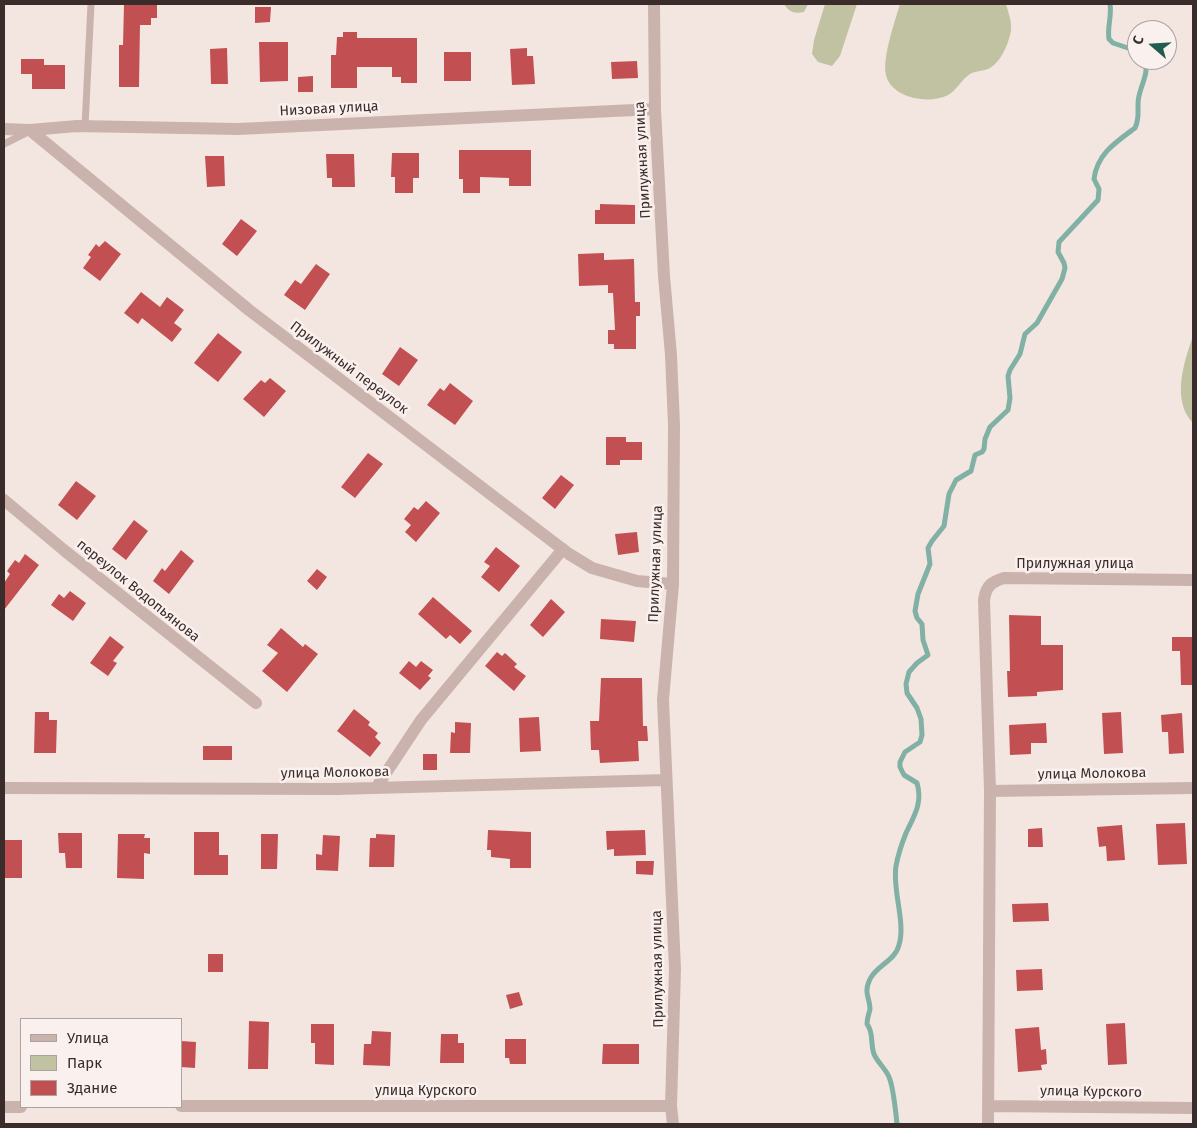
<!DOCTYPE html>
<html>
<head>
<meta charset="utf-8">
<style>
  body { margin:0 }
  #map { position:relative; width:1197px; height:1128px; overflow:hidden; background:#f3e6e1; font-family:"Fira Sans",sans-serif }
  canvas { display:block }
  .frame { position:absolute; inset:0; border:5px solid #3a2c2b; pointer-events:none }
  .legend { position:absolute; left:20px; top:1018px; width:162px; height:90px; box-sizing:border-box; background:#faf1ee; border:1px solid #ada2a0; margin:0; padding:6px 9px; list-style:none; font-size:15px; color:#3a2c2b }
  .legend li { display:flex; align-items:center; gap:10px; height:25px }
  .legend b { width:25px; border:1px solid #ada2a0 }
  .north { position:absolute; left:1127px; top:20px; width:50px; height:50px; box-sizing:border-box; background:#faf1ee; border:1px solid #ada2a0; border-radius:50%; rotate:289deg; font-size:14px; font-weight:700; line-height:20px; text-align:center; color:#3a2c2b }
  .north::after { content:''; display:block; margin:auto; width:18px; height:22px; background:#225b4f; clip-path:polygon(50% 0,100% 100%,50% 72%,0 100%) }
</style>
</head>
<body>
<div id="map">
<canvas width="1197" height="1128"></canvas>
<div class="frame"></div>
<ul class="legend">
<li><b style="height:6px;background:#cbb3ad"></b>Улица</li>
<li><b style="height:14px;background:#c0c2a1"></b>Парк</li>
<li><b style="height:14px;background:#c25053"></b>Здание</li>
</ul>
<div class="north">С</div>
</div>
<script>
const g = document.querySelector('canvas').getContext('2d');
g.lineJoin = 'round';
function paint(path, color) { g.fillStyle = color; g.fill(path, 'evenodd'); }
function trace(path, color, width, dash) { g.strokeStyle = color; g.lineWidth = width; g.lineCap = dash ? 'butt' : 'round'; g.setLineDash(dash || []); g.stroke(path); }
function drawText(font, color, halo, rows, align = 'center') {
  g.font = font + ' "Fira Sans",sans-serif'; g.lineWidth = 5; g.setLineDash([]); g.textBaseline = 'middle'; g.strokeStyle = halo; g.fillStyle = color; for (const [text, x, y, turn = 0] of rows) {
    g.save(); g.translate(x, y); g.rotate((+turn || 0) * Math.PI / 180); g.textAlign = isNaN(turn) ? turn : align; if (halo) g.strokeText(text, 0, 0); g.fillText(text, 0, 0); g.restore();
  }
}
const green = new Path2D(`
  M784,4H808L804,12C794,14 789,12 784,4Z
  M825,4H857L840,56L832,66L818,62L812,54L814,40Z
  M900,4H1006C1008,11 1012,22 1011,30C1009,43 1001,63 988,69C982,71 975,71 970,74C961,80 957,90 948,95C929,105 891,98 886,75C882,58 895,21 900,4Z
  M1193,336V423C1171,400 1184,362 1193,336Z`);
const stream = new Path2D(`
  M1110,4C1112,16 1107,27 1109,39L1113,43L1137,51
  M897,1124C896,1114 893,1086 889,1077C886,1069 877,1062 874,1054C870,1043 874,1033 867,1024C867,1018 869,1014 870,1009C870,997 863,994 870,979C877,965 895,961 899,945C906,922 892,890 896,866C898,855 902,843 906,833C914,816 923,803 917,783L904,775L900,767V762L905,752L920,742L922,735L921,719L917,708L907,693L906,684L909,672L917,663L928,655L923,640L922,624L917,618L915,611L918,594L930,564L928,548L932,541L944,526L949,494L956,480L971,471L975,455L982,452L984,449L985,439L990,427L1008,410L1010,398L1008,376L1010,370L1020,354L1025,334L1037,323L1062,279L1065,268L1064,263L1058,252L1059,242L1098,200L1099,189L1094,179C1097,154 1116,142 1135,128C1141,115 1136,108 1139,96C1142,83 1148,74 1146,60`);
const building = new Path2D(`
  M124,4H157V18H151V25H140L139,87H119V45H123Z
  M255,7H271L270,22L255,23Z
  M343,32H357V38H417V83H401V77H392V67H357V88H331V55H336L337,37H343Z
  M259,42H288V81L260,82Z
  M227,48L228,84H211L210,49Z
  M527,48V56H533L535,84L512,85L510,49Z
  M444,52H471V81H444Z
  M21,59H44V65H65V89H32V74H21Z
  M637,61L638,78L612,79L611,62Z
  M313,76V92H298V77Z
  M459,150H531V186H509V178L480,177V193H463V179H459Z
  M392,153H419V178H413V193H395V177H391Z
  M326,154H354L355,187H332V178H327Z
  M205,156H224L225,186L207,187Z
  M600,204L635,205V224H595V210H600Z
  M241,219L257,231L237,256L222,244Z
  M105,241L121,254L100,281L83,268L91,257L88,255L96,244L99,247Z
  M604,253V260L634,259L635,302H640V316H636V349H614V344H608V330H615L613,293H608V285L579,286L578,254Z
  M316,264L330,274L305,310L284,295L295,280L301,284Z
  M141,292L160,307L167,297L184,310L174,323L182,329L172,342L142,318L138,324L124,313Z
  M218,333L242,352L218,382L194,363Z
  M400,347L418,360L399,386L382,374Z
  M270,378L286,391L264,417L243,399L261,380L265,383Z
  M450,383L473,401L455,425L427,405L440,388L444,391Z
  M606,437H626V442H642V460H620V465H606Z
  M368,453L383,464L355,498L341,487Z
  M561,475L574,485L555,509L542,498Z
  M76,481L96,496L77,520L58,505Z
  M426,501L440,513L416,542L405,532L411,525L404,519L414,507L418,510Z
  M134,520L148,531L126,560L112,549Z
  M637,532L639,552L618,555L615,534Z
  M496,547L520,566L499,592L481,577L490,566L484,562Z
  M181,550L194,561L169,594L153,581L162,568L165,571Z
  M25,554L39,565L4,610V583L10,574L7,571L15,560L19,563Z
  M317,569L327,577L317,590L307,581Z
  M70,591L86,603L73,621L51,605L59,594L64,598Z
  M433,597L472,631L460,644L450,635L446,639L418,614Z
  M551,599L565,612L543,637L530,625Z
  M1009,615L1041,616V645H1063V690L1037,692V696L1008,697L1007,671H1010Z
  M601,619L636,621L634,642L600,639Z
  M281,628L303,647L305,644L318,654L287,692L262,671L278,653L267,645Z
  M110,636L124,647L113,661L117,663L108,676L90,663Z
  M1172,637H1193V685H1181L1180,651H1172Z
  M497,652L502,656L505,653L517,664L514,667L526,676L514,691L485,666Z
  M409,661L416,667L421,661L433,670L428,676L431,678L420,690L399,673Z
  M601,678H642L643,726H647L648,741H638L639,761L600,763L599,750H591L590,721H599Z
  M354,709L370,722L368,725L378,733L375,737L381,743L370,757L337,731Z
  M35,712H49V720H57L56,753H34Z
  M1121,712L1123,753L1104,754L1102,713Z
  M1182,713L1184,753L1169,754L1168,732H1162L1161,715Z
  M539,717L541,751L520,752L519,718Z
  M455,722L471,723L470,753H450L451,732L455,733Z
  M1046,723L1047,743H1031V754L1010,755L1009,725Z
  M203,746H232V760H203Z
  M423,754H437V770H423Z
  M1185,823L1187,864L1158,865L1156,824Z
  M1122,825L1125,860L1107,861L1106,846L1099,847L1097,827Z
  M1042,828L1043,847H1028V829Z
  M488,830L531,832V868H510V859L491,857V850H487Z
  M645,830L646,855L614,856V849L607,850L606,831Z
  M194,832H219V855H228V875H194Z
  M58,833H82V868H66L65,853H59Z
  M118,834H145L144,838H150V854L144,853V879L117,878Z
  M261,834H278L277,869H261Z
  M376,834L395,835L394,867H369L370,838H376Z
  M323,835L340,836L338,871L316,870V854L322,855Z
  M4,840H22V878H4Z
  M636,861H654L653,875L636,874Z
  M1048,903L1049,921L1013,922L1012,904Z
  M208,954H223V972H208Z
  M1042,969L1043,990L1017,991L1016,970Z
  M519,992L523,1005L510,1009L506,995Z
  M249,1021L269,1022L268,1069H248Z
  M1125,1023L1127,1064L1108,1065L1106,1024Z
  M311,1024H334V1065L315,1064V1043H311Z
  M1039,1027L1041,1050L1046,1049L1047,1064L1041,1065L1042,1070L1018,1072L1015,1029Z
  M372,1031L391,1032L390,1066L363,1065L364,1044H371Z
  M441,1034H458V1043H464V1063H440Z
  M505,1039H526V1064H510L509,1058H505Z
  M181,1041L196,1042L195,1068L181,1067Z
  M603,1044H639V1064H602Z`);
const service = new Path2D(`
  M85,126L91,4
  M4,144L28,132`);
const minor = new Path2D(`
  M654,4L655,109L664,276L671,355L674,425L673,584L663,700L675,969L671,1106L673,1124
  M4,129L30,130L77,126L238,129L655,109
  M30,130L249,310L569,554L592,568L637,581L673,584
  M4,500L65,551L256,703
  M4,788L337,789L666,780
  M376,788L421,720L563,549
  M990,791L1193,788
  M181,1106H671
  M988,1106L1193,1108
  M4,1107H21
  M988,1124L990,791L984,600C986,586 991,582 1004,578L1193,580`);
const streetNames = [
  ["Низовая улица",329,109,-3],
  ["Прилужная улица",643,160,-93],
  ["Прилужный переулок",349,368,37],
  ["Прилужная улица",656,564,-88],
  ["Прилужная улица",1075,564],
  ["переулок Водопьянова",138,591,39],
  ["улица Молокова",335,773,-1],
  ["улица Молокова",1092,774,-1],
  ["Прилужная улица",658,969,-91],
  ["улица Курского",426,1091],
  ["улица Курского",1091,1092,1]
];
paint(green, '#c0c2a1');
trace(stream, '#81b0a5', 5);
paint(building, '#c25053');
trace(service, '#cbb3ad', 7);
trace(minor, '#cbb3ad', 12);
drawText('14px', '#3a2c2b', '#faf1ee', streetNames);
</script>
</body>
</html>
